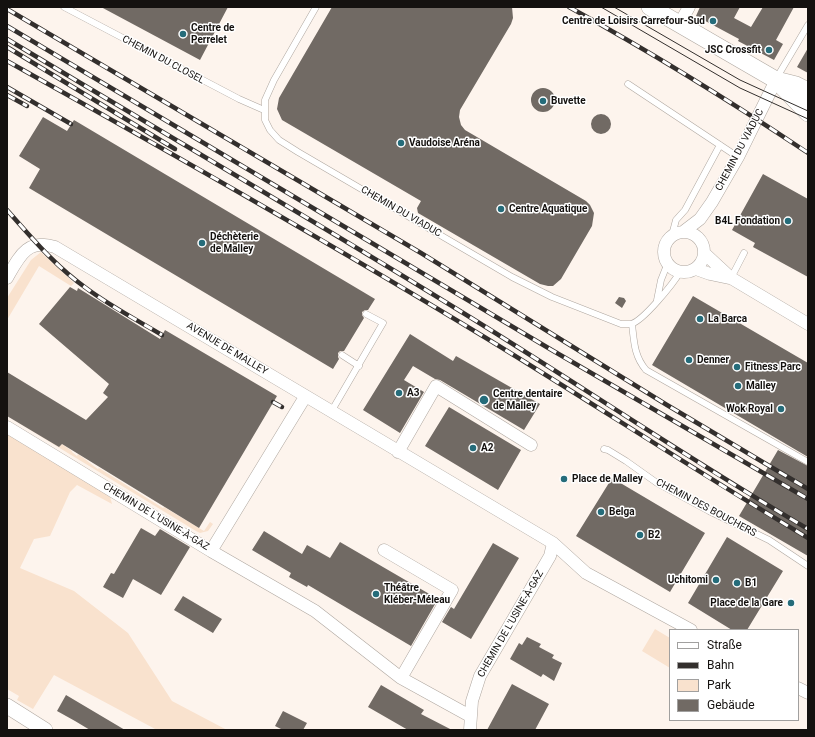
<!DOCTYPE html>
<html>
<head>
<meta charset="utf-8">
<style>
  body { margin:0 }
  #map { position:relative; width:815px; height:737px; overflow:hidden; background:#fdf4ed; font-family:Roboto,sans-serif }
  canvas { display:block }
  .frame { position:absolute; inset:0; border:8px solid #14110f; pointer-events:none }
  .legend { position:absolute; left:669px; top:629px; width:130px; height:92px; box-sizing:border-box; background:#fff; border:1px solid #a1a09f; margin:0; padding:5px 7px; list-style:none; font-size:12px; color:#14110f }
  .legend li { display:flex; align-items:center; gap:8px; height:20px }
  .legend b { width:20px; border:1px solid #a1a09f }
</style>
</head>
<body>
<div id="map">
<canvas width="815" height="737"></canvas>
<div class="frame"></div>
<ul class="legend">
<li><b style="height:5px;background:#fff"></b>Straße</li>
<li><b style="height:5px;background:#332f2d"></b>Bahn</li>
<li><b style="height:11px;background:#f9e2ce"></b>Park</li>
<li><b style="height:11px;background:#716a64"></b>Gebäude</li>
</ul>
</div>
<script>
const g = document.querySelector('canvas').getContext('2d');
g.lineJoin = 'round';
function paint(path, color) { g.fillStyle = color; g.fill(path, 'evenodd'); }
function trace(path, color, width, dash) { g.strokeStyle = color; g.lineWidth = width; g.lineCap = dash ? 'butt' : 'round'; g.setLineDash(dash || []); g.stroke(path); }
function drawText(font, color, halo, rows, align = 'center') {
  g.font = font + ' Roboto,sans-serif'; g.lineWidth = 3; g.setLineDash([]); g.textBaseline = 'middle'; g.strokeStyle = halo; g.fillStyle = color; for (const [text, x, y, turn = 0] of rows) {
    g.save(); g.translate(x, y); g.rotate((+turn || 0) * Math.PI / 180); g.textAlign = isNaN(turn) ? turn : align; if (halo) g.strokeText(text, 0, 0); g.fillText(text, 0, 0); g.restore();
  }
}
const green = new Path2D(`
  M41,252L74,283L71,286L39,266L7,320V298L31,260Z
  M7,416L59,447L62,444L72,451V452L77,456L78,454C86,459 92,465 98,469L99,468L163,508L164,507L204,531L210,522L213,524L208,531L200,533L196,531Z
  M7,433L110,496L112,504L77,485L70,492L50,536L34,539L20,568L74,591L128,633L172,701L227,730H157L54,675L33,709L17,700L19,696L7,689Z
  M655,629L670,638V668L642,651Z`);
const building = new Path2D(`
  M101,7H228L200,60Z
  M332,7H512L513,18L511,24L460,110L459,117L461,125L465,130L586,201L590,205L594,213L592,226L561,279L553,286H548L540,284L418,213L417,208L421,201L282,120L277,109L279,98Z
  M700,7H740L734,18L751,27L763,7H794L776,40L783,44L774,60L738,41L739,39L696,16Z
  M808,48V73L797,67Z
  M531 100a12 12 0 1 1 24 0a12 12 0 1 1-24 0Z
  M591 124a10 10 0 1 1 20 0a10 10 0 1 1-20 0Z
  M43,117L67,131L74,120L375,299L368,310H365L362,312V315L364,318L344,351H340L338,353V357L339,359L333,369L29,188L40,169L19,156Z
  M763,174L808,199V277L753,247L755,243L732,230Z
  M70,287L77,291L78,288L160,339L165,330L277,396L199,528L62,444L59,447L7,416V372L86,420L108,397L103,393L109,384L39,324Z
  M693,296L808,363V457L652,365Z
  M619,297L624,298L626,301L622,308L615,303Z
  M410,334L453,361L456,356L540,404L524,430L440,380L435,379L413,366L404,380L424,392L400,433L363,410Z
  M449,407L521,450L498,490L425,446Z
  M778,450L808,466V556L739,516Z
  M612,478L705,533L670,592L576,536Z
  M141,528L155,536L160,529L190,547L161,595L133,579L123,598L103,587L111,573L114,574Z
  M264,531L302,554L307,545L330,558L340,542L438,599L411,646L308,585L307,587L289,577L291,573L252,550Z
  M727,537L783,571L747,630H732L688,603Z
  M493,543L519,558L471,639L442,622L451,607L454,609Z
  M183,596L222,619L213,633L174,610Z
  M527,637L541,644L539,647L554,655L552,658L562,663L554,681L543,674L541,677L510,659L519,643L522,645Z
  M512,684L549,704L535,730H487Z
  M381,685L424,710L421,714L452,730H408L368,707Z
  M66,695L125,730H90L75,721L57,711Z
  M283,711L307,723L303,730H283L275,726Z`);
const service = new Path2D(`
  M64,7L239,99L264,110
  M316,7L274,80L265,100V120L270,130L279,140L298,152L512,277L552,297L621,324C624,324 628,324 631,324C643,321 673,284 680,272
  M776,79L808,25
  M628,84L738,157
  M672,235L676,220L685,210L720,145
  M731,278L744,253
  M657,300L661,280L667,265
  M632,324C634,341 634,356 646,370L808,462
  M342,355L359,366
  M331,412L383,323L366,314
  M604,449L608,450L626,461L657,483L709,511L769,540L808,566`);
const minor = new Path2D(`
  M680,23L689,7
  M664 252a20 20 0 1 1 40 0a20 20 0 1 1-40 0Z
  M683,232L700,219L712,202L738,157L776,80
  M704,253L731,278L808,324
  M696,269L710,274L729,278
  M7,278C19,257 27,238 55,247L553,543L586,573L691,630
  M7,427L211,551L315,611L401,678L452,590L384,550
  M398,452L436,386L531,445
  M211,551L305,397
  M401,678L470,716
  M798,688L808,693
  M470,730L472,701L480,676L550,556L553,543`);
const tertiary = new Path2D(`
  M7,706L45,730`);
const secondary = new Path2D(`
  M650,7L776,80L808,113
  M776,80L796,85L808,91`);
const tram = new Path2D(`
  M601,7L740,88L808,119
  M614,7L740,80L808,111`);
const rail = new Path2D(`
  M569,7C651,52 730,101 808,153
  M7,9L421,253L667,405L808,489
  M7,26L550,349L808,499
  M7,39C158,130 310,218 460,311C577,383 690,460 808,529
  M7,47L175,149
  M7,61C168,151 328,242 486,338C594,404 699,473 808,538
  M7,87L71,124
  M7,95L27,106
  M7,210C32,238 55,266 86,288C110,306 137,320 162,335
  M273,402L282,407`);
const markers = [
  [713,21,4,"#256c7a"],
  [183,34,4,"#256c7a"],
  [769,50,4,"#256c7a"],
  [543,101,4,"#256c7a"],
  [401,143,4,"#256c7a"],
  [501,209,4,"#256c7a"],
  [788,221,4,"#256c7a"],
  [202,243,4,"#256c7a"],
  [700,319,4,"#256c7a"],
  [689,360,4,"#256c7a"],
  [737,367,4,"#256c7a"],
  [738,386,4,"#256c7a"],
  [399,393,4,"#256c7a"],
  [484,400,5,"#256c7a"],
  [781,409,4,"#256c7a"],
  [473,448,4,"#256c7a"],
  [564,479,4,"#256c7a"],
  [601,512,4,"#256c7a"],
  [640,535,4,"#256c7a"],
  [716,580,4,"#256c7a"],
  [737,583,4,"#256c7a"],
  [376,594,4,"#256c7a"],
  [791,603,4,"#256c7a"]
];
const poiNames = [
  ["Centre de Loisirs Carrefour-Sud",705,21,"right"],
  ["Centre de",191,28],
  ["Perrelet",191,40],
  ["JSC Crossfit",761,50,"right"],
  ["Buvette",551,101],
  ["Vaudoise Aréna",409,143],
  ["Centre Aquatique",509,209],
  ["B4L Fondation",780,221,"right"],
  ["Déchèterie",210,237],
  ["de Malley",210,249],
  ["La Barca",708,319],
  ["Denner",697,360],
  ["Fitness Parc",745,367],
  ["Malley",746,386],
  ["A3",407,393],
  ["Centre dentaire",493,394],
  ["de Malley",493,406],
  ["Wok Royal",773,409,"right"],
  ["A2",481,448],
  ["Place de Malley",572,479],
  ["Belga",609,512],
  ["B2",648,535],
  ["Uchitomi",708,580,"right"],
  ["B1",745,583],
  ["Théâtre",384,588],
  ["Kléber-Méleau",384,600],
  ["Place de la Gare",783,603,"right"]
];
const streetNames = [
  ["CHEMIN DU CLOSEL",163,60,28],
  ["CHEMIN DU VIADUC",740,150,-62],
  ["CHEMIN DU VIADUC",401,212,30],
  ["AVENUE DE MALLEY",227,349,31],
  ["CHEMIN DES BOUCHERS",706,508,28],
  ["CHEMIN DE L'USINE-À-GAZ",156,517,31],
  ["CHEMIN DE L'USINE-À-GAZ",511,624,-60]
];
paint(green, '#f9e2ce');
paint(building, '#716a64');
trace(service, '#aea69f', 7);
trace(minor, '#aea69f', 13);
trace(tertiary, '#aea69f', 16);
trace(secondary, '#aea69f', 18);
trace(service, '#fff', 6);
trace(minor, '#fff', 12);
trace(tertiary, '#fff', 15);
trace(secondary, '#fff', 17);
trace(tram, '#332f2d', 1);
trace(rail, '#332f2d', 4.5);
trace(rail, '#fff', 3, [9]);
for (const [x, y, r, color] of markers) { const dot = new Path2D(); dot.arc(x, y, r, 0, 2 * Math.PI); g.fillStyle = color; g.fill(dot); trace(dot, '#fff', 1.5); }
drawText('bold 10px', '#14110f', '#fff', poiNames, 'left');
drawText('10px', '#14110f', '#fff', streetNames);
</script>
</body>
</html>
